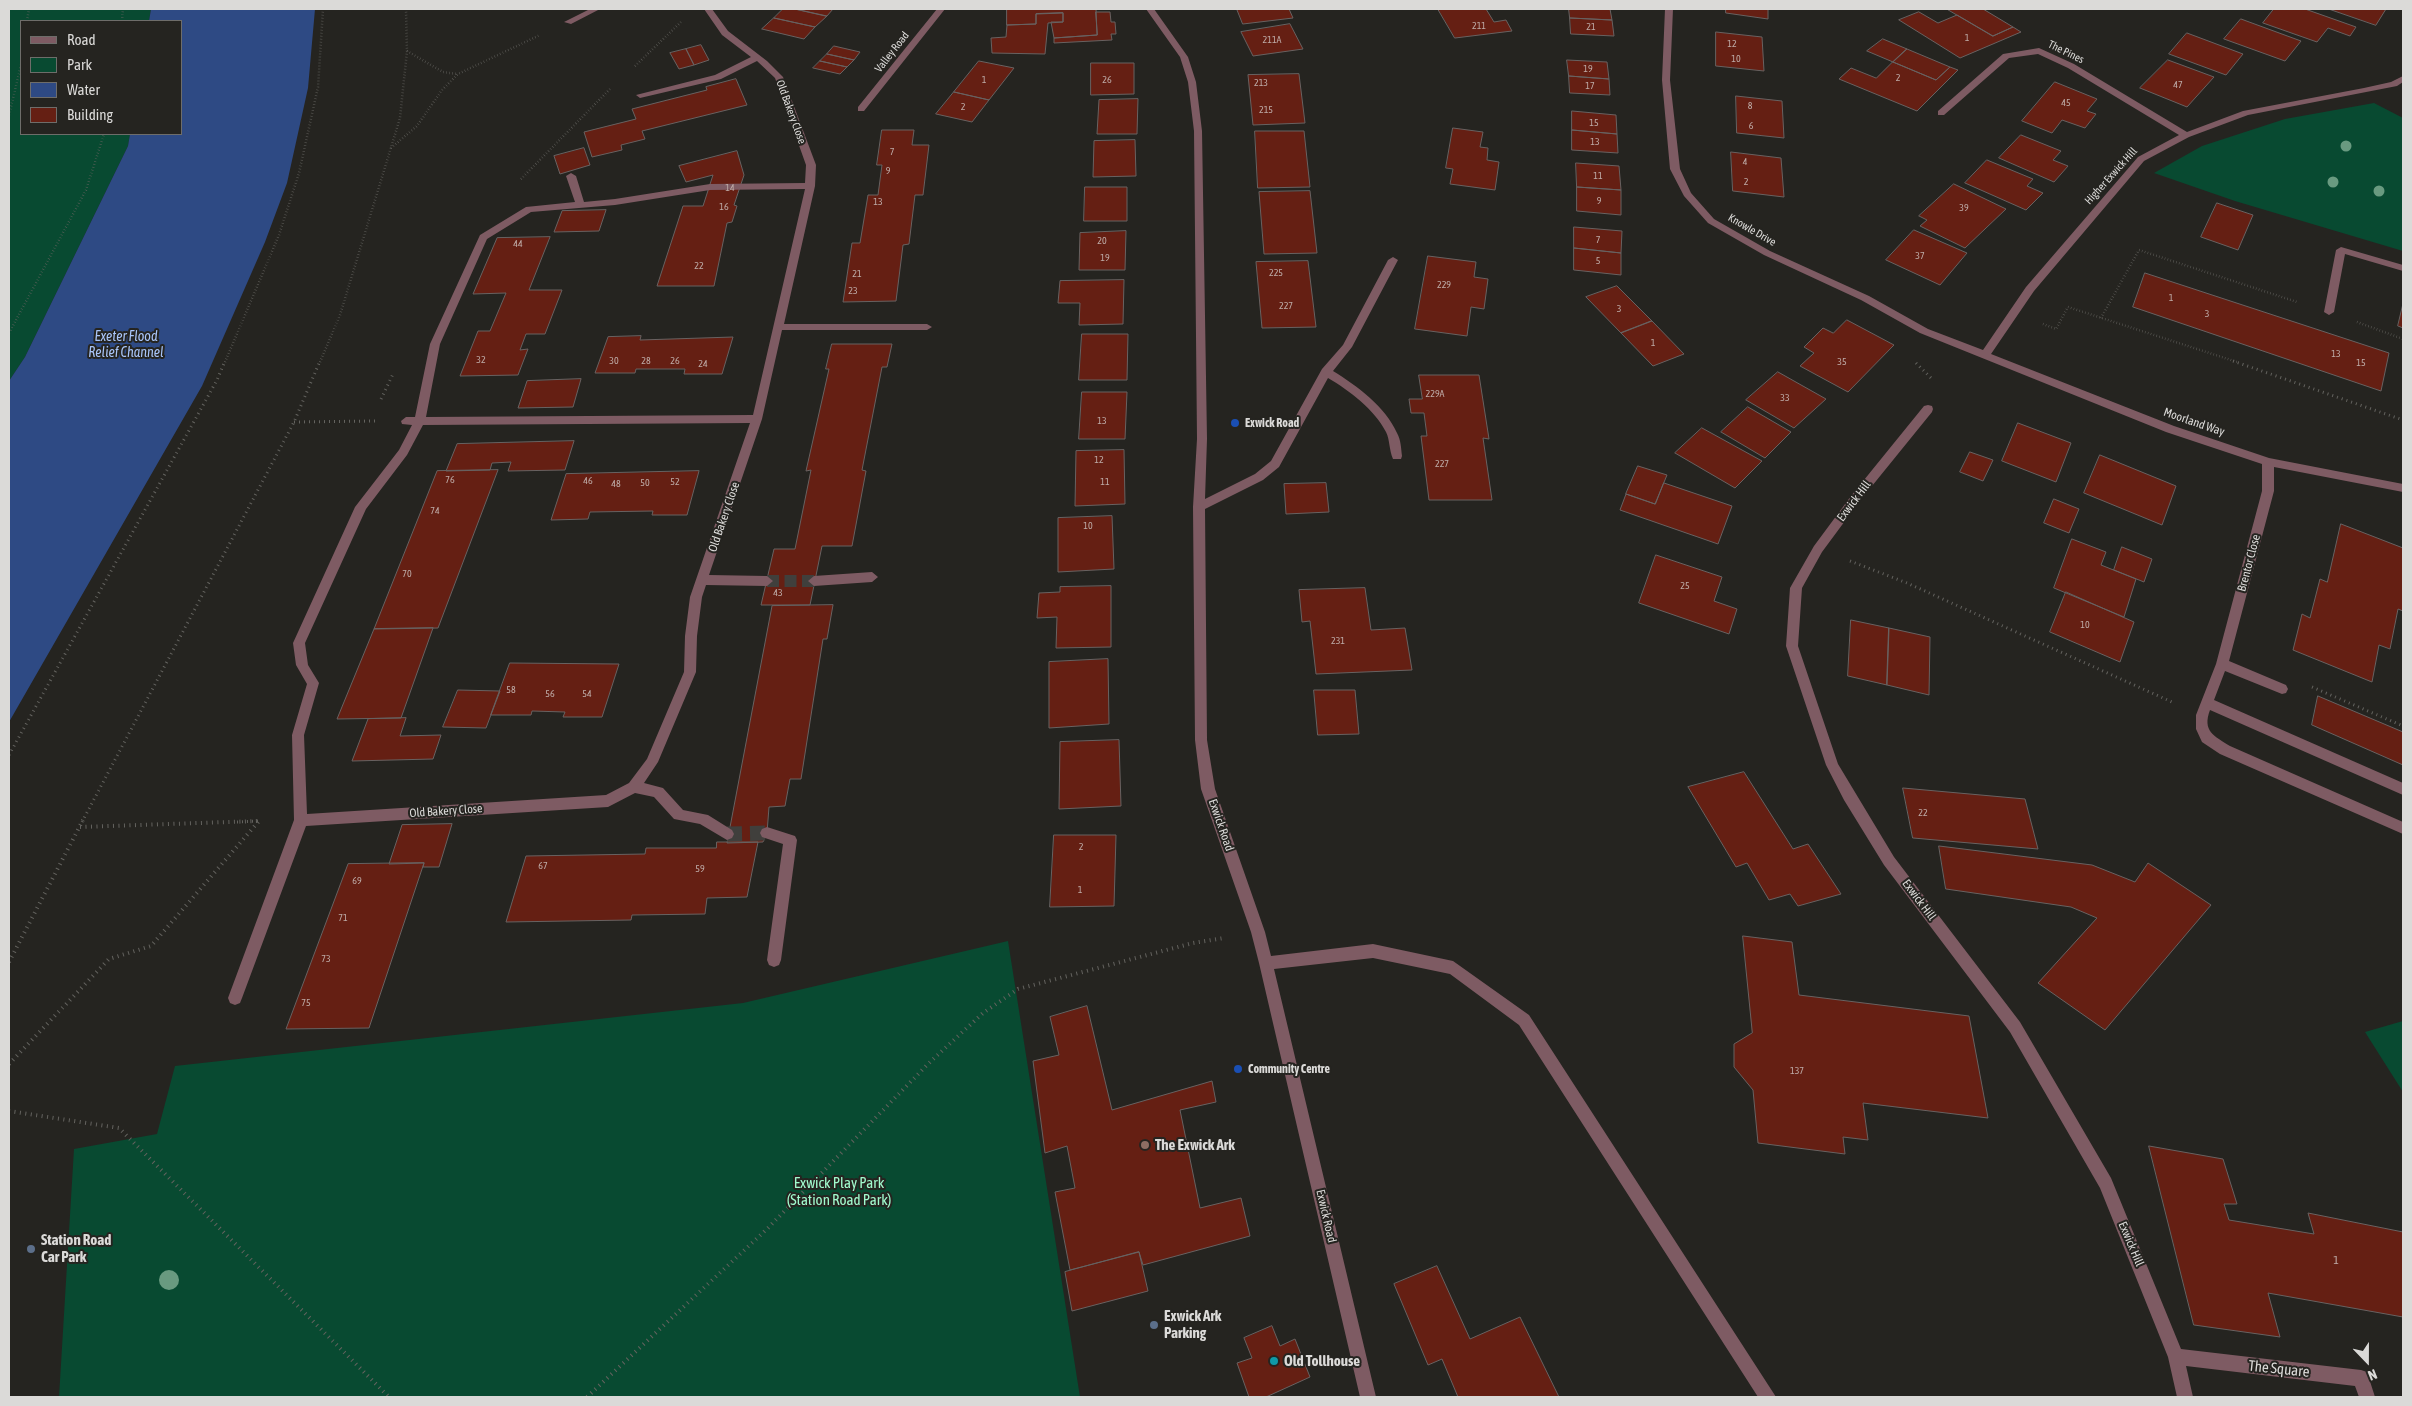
<!DOCTYPE html>
<html>
<head>
<meta charset="utf-8">
<style>
  body { margin:0 }
  #map { position:relative; width:2412px; height:1406px; overflow:hidden; background:#252420; font-family:"Asap Condensed",sans-serif }
  canvas { display:block }
  .frame { position:absolute; inset:0; border:10px solid #dbdad8; pointer-events:none }
  .legend { position:absolute; left:20px; top:20px; width:162px; height:115px; box-sizing:border-box; background:#252420; border:1px solid #6e6d6a; margin:0; padding:6px 9px; list-style:none; font-size:15px; color:#dbdad8 }
  .legend li { display:flex; align-items:center; gap:10px; height:25px }
  .legend b { width:25px; border:1px solid #6e6d6a }
  .north { position:absolute; left:2342px; top:1336px; width:50px; height:50px; -webkit-text-stroke:4px #252420; paint-order:stroke; rotate:158deg; font-size:14px; font-weight:700; line-height:20px; text-align:center; color:#dbdad8 }
  .north::after { content:''; display:block; margin:auto; width:18px; height:22px; background:#dbdad8; clip-path:polygon(50% 0,100% 100%,50% 72%,0 100%) }
</style>
</head>
<body>
<div id="map">
<canvas width="2412" height="1406"></canvas>
<div class="frame"></div>
<ul class="legend">
<li><b style="height:6px;background:#7e5b63"></b>Road</li>
<li><b style="height:14px;background:#084a31"></b>Park</li>
<li><b style="height:14px;background:#2e4a84"></b>Water</li>
<li><b style="height:14px;background:#651f13"></b>Building</li>
</ul>
<div class="north">N</div>
</div>
<script>
const g = document.querySelector('canvas').getContext('2d');
g.lineJoin = 'round';
function paint(path, color) { g.fillStyle = color; g.fill(path, 'evenodd'); }
function trace(path, color, width, dash) { g.strokeStyle = color; g.lineWidth = width; g.lineCap = dash ? 'butt' : 'round'; g.setLineDash(dash || []); g.stroke(path); }
function drawText(font, color, halo, rows, align = 'center') {
  g.font = font + ' "Asap Condensed",sans-serif'; g.lineWidth = 4; g.setLineDash([]); g.textBaseline = 'middle'; g.strokeStyle = halo; g.fillStyle = color; for (const [text, x, y, turn = 0] of rows) {
    g.save(); g.translate(x, y); g.rotate((+turn || 0) * Math.PI / 180); g.textAlign = isNaN(turn) ? turn : align; if (halo) g.strokeText(text, 0, 0); g.fillText(text, 0, 0); g.restore();
  }
}
const green = new Path2D(`
  M9,9H151L149,21H21V134H130L128,146L25,357L9,381Z
  M2374,103L2403,118V251L2235,201L2154,173L2202,146L2285,119Z
  M1008,941L1080,1397H59L74,1149L157,1134L175,1066L743,1003Z
  M2403,1021V1092L2365,1032Z`);
const water = new Path2D(`
  M151,9H315L308,88L287,183L265,242L202,386L9,722V381L25,357L128,146L130,134H181V21H149Z`);
const building = new Path2D(`
  M783,9H795L827,16L815,27L774,18Z
  M795,9H833L827,16Z
  M1007,9H1096L1097,35L1054,38L1051,22H1063V13L1036,14V24L1007,25Z
  M1237,9H1289L1293,18L1243,24Z
  M1438,9H1486L1494,22L1506,20L1512,31L1455,38Z
  M1569,9H1610L1612,20L1570,18Z
  M1726,9H1768V19L1726,13Z
  M1947,9H1983L2013,27L1993,36Z
  M2274,9H2305L2356,27L2350,36L2328,28L2317,42L2263,23Z
  M2329,9H2386L2376,25Z
  M1096,12H1110L1111,22H1115L1116,34H1111L1112,40L1054,43V38L1097,35Z
  M1919,12L1938,23L1957,15L1993,36L2013,27L2021,32L1960,58L1899,20Z
  M1063,13V22L1048,23L1045,54L992,53L991,38L1006,37L1007,25L1036,24V14Z
  M774,18L815,27L804,39L762,29Z
  M1570,18L1612,20L1614,36L1571,34Z
  M2241,19L2301,41L2285,61L2224,39Z
  M1290,24L1303,49L1253,56L1241,32Z
  M1716,32L1762,37L1764,71L1716,66Z
  M2187,33L2243,54L2226,75L2169,54Z
  M1883,39L1907,49L1893,62L1867,51Z
  M701,45L709,60L694,65L686,49Z
  M834,46L860,52L854,60L827,54Z
  M686,49L694,65L679,69L670,53Z
  M1907,49L1950,67L1936,80L1893,62Z
  M827,54L854,60L847,67L820,61Z
  M1567,60L1607,62L1609,79L1569,76Z
  M2168,60L2214,77L2187,107L2140,88Z
  M820,61L847,67L840,74L813,68Z
  M979,61L1014,68L989,100L954,92Z
  M1893,62L1936,80L1950,67L1958,70L1917,111L1839,79L1851,68L1876,78Z
  M1091,63H1134V94L1091,95Z
  M1299,74L1305,123L1253,125L1248,75Z
  M1569,76L1609,79L1610,95L1570,93Z
  M736,79L747,105L642,131L645,139L621,145L622,150L592,157L584,132L636,119L632,109L707,90L706,87Z
  M2055,82L2097,99L2087,111L2096,114L2085,128L2062,120L2052,133L2022,121Z
  M954,92L989,100L972,122L936,114Z
  M1736,96L1782,101L1784,138L1737,133Z
  M1138,99L1137,134H1097L1099,100Z
  M1572,111L1616,115L1617,134L1572,130Z
  M1453,128L1483,132L1480,147L1488,148L1487,160L1499,162L1495,190L1450,184L1453,169L1446,168Z
  M882,130H914L912,145H929L923,195H915L909,244L903,245L896,301L843,302L852,243H860L868,195H878L882,165H877Z
  M1572,130L1617,134L1618,153L1572,150Z
  M1255,131H1304L1310,187L1258,188Z
  M2021,135L2061,151L2053,160L2068,166L2054,182L1999,158Z
  M1135,140L1136,176L1093,177L1094,141Z
  M584,148L590,165L560,174L554,156Z
  M737,151L744,175L734,205L737,206L732,222L727,223L714,286H657L683,206H703L713,175L686,182L679,166Z
  M1731,152L1781,158L1784,197L1733,191Z
  M1987,160L2033,179L2027,186L2043,193L2026,210L1965,183Z
  M1576,163L1619,166L1621,190L1577,187Z
  M1954,184L2006,209L1965,248L1920,226L1927,220L1919,216Z
  M1085,187H1127V221H1084Z
  M1577,187L1621,190V215L1577,211Z
  M1310,191L1317,253L1264,254L1259,192Z
  M2217,203L2253,215L2238,250L2201,237Z
  M606,210L599,231L554,232L562,211Z
  M1574,227L1622,231L1621,253L1574,248Z
  M1914,230L1967,253L1940,285L1886,260Z
  M1126,231L1125,270H1079L1080,233Z
  M550,237L529,290H562L545,334H526L520,350L528,349L518,375L460,376L478,331H490L506,293L473,294L497,238Z
  M1574,248L1621,253V275L1574,270Z
  M1428,256L1476,262L1474,277L1488,279L1484,309L1471,307L1467,336L1415,329Z
  M1308,261L1316,327L1262,328L1256,262Z
  M2145,273L2389,353L2381,391L2133,307Z
  M1124,280L1123,324L1079,325L1080,303H1058L1060,281Z
  M1617,286L1652,321L1621,333L1586,297Z
  M2403,304V328L2398,326Z
  M1847,320L1894,345L1848,392L1800,366L1814,353L1804,347L1823,328L1833,333Z
  M1652,321L1684,354L1653,366L1621,333Z
  M1082,334H1128L1127,380H1079Z
  M641,336L640,340L733,337L722,374H684L685,369H636L635,373H595L608,337Z
  M832,344H892L887,367H882L862,470L866,471L852,546H822L810,605H761L774,549H795L811,470L806,471L829,369H826Z
  M1778,372L1826,399L1794,428L1746,400Z
  M1419,375H1479L1489,439L1483,438L1492,500H1429L1421,436H1427L1424,413H1411L1409,399H1422Z
  M581,379L573,407L518,408L527,381Z
  M1082,392H1127L1125,439H1079Z
  M1748,407L1791,432L1765,458L1721,432Z
  M2018,423L2071,443L2056,482L2002,461Z
  M1702,428L1762,461L1735,488L1675,453Z
  M574,441L565,470L508,471L511,462L492,463L490,470L446,471L457,444Z
  M1124,450L1125,504L1075,506L1076,451Z
  M1970,452L1993,460L1983,481L1960,472Z
  M2100,455L2176,486L2162,525L2084,493Z
  M1638,466L1667,475L1655,504L1626,494Z
  M498,470L438,628L374,629L437,471Z
  M699,471L687,515H652L653,511L590,512L588,519L551,520L566,474Z
  M1326,483L1329,512L1286,514L1284,484Z
  M1664,483L1732,506L1718,544L1620,510L1626,494L1655,504Z
  M2054,499L2079,509L2069,533L2044,523Z
  M1112,516L1114,569L1058,572V518Z
  M2341,524L2403,548V611L2398,609L2390,649L2379,645L2372,682L2293,650L2302,614L2310,618L2320,579L2327,582Z
  M2072,539L2106,552L2101,565L2136,579L2124,617L2054,588Z
  M2122,547L2152,559L2144,582L2114,570Z
  M1656,555L1722,577L1714,601L1737,609L1729,634L1639,603Z
  M1111,586V647L1056,648L1057,617L1037,618L1039,593L1060,592V587Z
  M1365,588L1371,630L1405,628L1412,670L1316,674L1310,621L1302,622L1299,590Z
  M2066,592L2134,622L2120,662L2050,632Z
  M833,605L827,639H823L801,779H790L785,806L769,807L767,833L763,842L727,843L772,606Z
  M1851,620L1889,628L1887,685L1848,676Z
  M433,628L401,718L337,719L374,629Z
  M1889,628L1930,637L1929,695L1887,685Z
  M1108,659L1109,724L1049,728V662Z
  M510,663L619,664L602,717H563L565,712L532,711L531,715H491Z
  M458,690L500,691L486,728L443,727Z
  M1314,690H1355L1359,734L1318,735Z
  M2318,696L2403,732V765L2312,725Z
  M406,718L400,736L441,735L433,759L352,761L368,719Z
  M1119,740L1121,806L1059,809L1060,742Z
  M1744,772L1793,849L1808,844L1841,894L1798,906L1790,894L1769,900L1747,863L1736,867L1688,787Z
  M1903,788L2025,799L2038,849L1913,838Z
  M452,824L439,867H423L424,863L389,864L402,825Z
  M1054,835H1116L1114,906L1050,907Z
  M717,842H758L747,897L707,898L705,914L632,915L631,920L506,922L526,856L645,854L646,848H716Z
  M1939,846L2092,865L2135,882L2148,863L2211,905L2105,1030L2038,983L2097,918L2071,907L1946,889Z
  M424,863L369,1028L286,1029L348,864Z
  M1743,936L1792,942L1799,995L1969,1016L1988,1118L1863,1103L1868,1140L1843,1137L1845,1154L1758,1143L1753,1090L1734,1067V1044L1752,1033Z
  M1087,1006L1112,1110L1212,1081L1216,1102L1180,1110L1200,1208L1241,1198L1250,1236L1143,1265L1139,1252L1070,1270L1055,1192L1075,1188L1067,1146L1045,1153L1033,1061L1059,1055L1050,1017Z
  M2149,1146L2223,1159L2237,1204H2224L2229,1220L2314,1234L2308,1213L2403,1232V1317L2268,1293L2280,1337L2194,1325Z
  M1139,1252L1148,1291L1072,1311L1065,1272Z
  M1437,1266L1470,1339L1520,1317L1559,1397H1458L1442,1359L1428,1365L1394,1284Z
  M1272,1326L1280,1346L1295,1339L1310,1377L1266,1397H1249L1237,1363L1252,1358L1244,1338Z`);
const minorTunnelFar1 = new Path2D(`
  M767,581H814`);
const minorTunnel = new Path2D(`
  M727,834L767,833`);
const pathFar2 = new Path2D(`
  M27,21L29,9
  M122,21L123,9
  M407,51L443,72L457,74
  M635,66L681,22
  M9,115L21,65
  M391,148L417,126L442,90L458,74L540,35
  M521,179L610,89
  M2101,318L2139,250L2297,302
  M2357,322L2403,339
  M2043,324L2056,329L2068,307L2237,362
  M9,333L86,190L104,134
  M225,362L279,235L299,173L318,87L323,9
  M320,362L340,315L400,118L407,51L406,9`);
const pathFar1 = new Path2D(`
  M2233,361L2403,420
  M1916,363L1931,378
  M381,399L393,374
  M294,422L375,421
  M1850,561L1907,583L2172,702
  M2312,687L2403,726
  M9,755L217,380L225,361
  M82,822L294,422L320,361
  M237,822L258,821`);
const path = new Path2D(`
  M80,827L258,821
  M9,962L83,820
  M9,1064L109,959L151,946L259,821
  M9,1111L119,1128L389,1397
  M587,1397L768,1228L928,1064L983,1013L1018,989L1193,943L1224,938`);
const minor = new Path2D(`
  M590,9H600L571,24L564,22Z
  M704,9H712L728,31L767,61L783,77L816,165L815,186L784,324H927L932,327L927,330H782L762,419L709,575L767,576L773,581L767,586L706,585L702,597L697,636L696,672L658,762L644,783L663,788L683,810L708,815L732,830L734,834L732,838L727,840L700,824L674,819L654,797L635,793L608,807L306,826L242,998L240,1003L235,1005L230,1003L228,998L294,820L292,735L307,684L296,665L293,643L355,507L399,450L412,425L402,424L401,421L406,417H415L430,344L480,235L526,207L575,202L566,176L571,173L576,176L584,202L615,199L710,184L805,183L806,165L775,78L757,61L721,79L640,98L636,95L715,75L751,57L722,35ZM805,189L753,415L426,417L440,344L487,239L531,212L615,205L710,190ZM750,423L690,597L685,636L684,672L647,759L629,783L606,795L307,814L304,735L319,683L308,665L305,643L366,509L407,455L423,425Z
  M937,9H945L864,111H858V107Z
  M1146,9H1154L1188,57L1196,82L1202,131L1207,439L1205,499L1255,474L1271,461L1322,369L1343,345L1388,260L1393,257L1398,260L1352,347L1333,371C1357,386 1385,406 1397,433C1401,440 1401,448 1402,456L1401,459H1393C1389,450 1390,440 1386,432C1374,409 1350,391 1328,378L1279,467L1263,480L1205,509L1207,740L1215,789L1265,932L1271,956L1373,944L1453,961L1529,1015L1776,1397H1758L1519,1025L1450,974L1373,958L1274,969L1376,1397H1360L1259,963L1251,932L1201,789L1195,740L1193,507L1197,439L1194,131L1188,82L1180,57Z
  M1665,9H1673L1670,80L1680,169L1691,193L1714,219L1770,251L1869,296L1928,329L1983,350L2026,287L2138,157L2179,135L2068,68L2038,54L2009,58L1944,115H1938V111L2003,54L2039,48L2074,64L2187,132L2243,111L2364,88L2391,82L2403,76V82L2397,86L2248,115L2189,137L2144,161L2034,291L1991,354L2174,426L2269,458L2403,484V492L2274,467V491L2229,661L2286,685L2288,689L2286,693L2282,694L2225,671L2214,700L2403,783V795L2210,710C2202,731 2214,736 2230,746L2403,822V834L2220,754L2202,742L2196,729V715L2216,664L2262,491V464L2166,432L1920,333L1861,300L1764,255L1708,223L1684,196L1670,169L1662,80Z
  M2341,247L2403,265V271L2345,254L2334,312L2329,315L2324,312L2336,250Z
  M1928,405L1932,406L1933,409L1932,412L1859,502L1822,552L1802,588L1798,646L1838,764L1894,857L2020,1022L2111,1178L2181,1349L2361,1370L2367,1372L2375,1397H2359L2355,1386L2186,1366L2193,1397H2177L2168,1357L2100,1188L2010,1032L1884,865L1844,800L1826,765L1786,646L1790,588L1814,546L1851,496L1924,406Z
  M872,572L878,577L872,582L814,586L808,581L814,576Z
  M767,827L795,836L797,840L781,960L779,965L774,967L769,965L767,960L783,844L762,837L760,833L762,829Z`);
const trees = [
  [2346,146,5.5],
  [2333,182,5.5],
  [2379,191,5.5],
  [169,1280,10]
];
const markers = [
  [1235,423,5,"#1a4fb4"],
  [1238,1069,5,"#1a4fb4"],
  [1145,1145,5,"#8d6e63"],
  [31,1249,5,"#5c6f8a"],
  [1154,1325,5,"#5c6f8a"],
  [1274,1361,5,"#0f9aa8"]
];
const numberNames = [
  ["211",1479,26],
  ["21",1591,27],
  ["1",1967,38],
  ["211A",1272,40],
  ["12",1732,44],
  ["10",1736,59],
  ["19",1588,69],
  ["2",1898,78],
  ["1",984,80],
  ["26",1107,80],
  ["213",1261,83],
  ["47",2178,85],
  ["17",1590,86],
  ["45",2066,103],
  ["8",1750,106],
  ["2",963,107],
  ["215",1266,110],
  ["15",1594,123],
  ["6",1751,126],
  ["13",1595,142],
  ["7",892,152],
  ["4",1745,162],
  ["9",888,171],
  ["11",1598,176],
  ["2",1746,182],
  ["14",730,188],
  ["9",1599,201],
  ["13",878,202],
  ["16",724,207],
  ["39",1964,208],
  ["7",1598,240],
  ["20",1102,241],
  ["44",518,244],
  ["37",1920,256],
  ["19",1105,258],
  ["5",1598,261],
  ["22",699,266],
  ["225",1276,273],
  ["21",857,274],
  ["229",1444,285],
  ["23",853,291],
  ["1",2171,298],
  ["227",1286,306],
  ["3",1619,309],
  ["3",2207,314],
  ["1",1653,343],
  ["13",2336,354],
  ["32",481,360],
  ["30",614,361],
  ["28",646,361],
  ["26",675,361],
  ["35",1842,362],
  ["15",2361,363],
  ["24",703,364],
  ["229A",1435,394],
  ["33",1785,398],
  ["13",1102,421],
  ["12",1099,460],
  ["227",1442,464],
  ["76",450,480],
  ["46",588,481],
  ["52",675,482],
  ["11",1105,482],
  ["50",645,483],
  ["48",616,484],
  ["74",435,511],
  ["10",1088,526],
  ["70",407,574],
  ["25",1685,586],
  ["43",778,593],
  ["10",2085,625],
  ["231",1338,641],
  ["58",511,690],
  ["56",550,694],
  ["54",587,694],
  ["22",1923,813],
  ["2",1081,847],
  ["67",543,866],
  ["59",700,869],
  ["69",357,881],
  ["1",1080,890],
  ["71",343,918],
  ["73",326,959],
  ["75",306,1003],
  ["137",1797,1071]
];
const farStreetnames = [
  ["Valley Road",892,52,-52],
  ["The Pines",2066,52,26],
  ["Old Bakery Close",791,112,70],
  ["Higher Exwick Hill",2111,176,-48],
  ["Knowle Drive",1752,230,30]
];
const streetNames = [
  ["Moorland Way",2194,422,19],
  ["Exwick Hill",1854,501,-53],
  ["Old Bakery Close",724,517,-71],
  ["Brentor Close",2249,563,-75],
  ["Old Bakery Close",446,811,-4],
  ["Exwick Road",1221,825,71],
  ["Exwick Hill",1919,900,53],
  ["Exwick Road",1326,1216,77],
  ["Exwick Hill",2131,1244,67]
];
const poiNames = [
  ["Exwick Road",1245,423],
  ["Community Centre",1248,1069]
];
const nearNumbernames = [
  ["1",2336,1260]
];
const waterNames = [
  ["Exeter Flood",126,337],
  ["Relief Channel",126,353]
];
const nearPoinames = [
  ["The Exwick Ark",1155,1145],
  ["Station Road",41,1240],
  ["Car Park",41,1257],
  ["Exwick Ark",1164,1316],
  ["Parking",1164,1333],
  ["Old Tollhouse",1284,1361]
];
const nearParknames = [
  ["Exwick Play Park",839,1183],
  ["(Station Road Park)",839,1200]
];
const nearStreetnames = [
  ["The Square",2279,1369,6]
];
paint(green, '#084a31');
paint(water, '#2e4a84');
paint(building, '#651f13');
trace(building, '#686261', 1);
trace(minorTunnelFar1, '#403f3c', 12, [12, 5.5]);
trace(minorTunnel, '#403f3c', 15, [15, 8]);
trace(pathFar2, '#64635f', 2.5, [0.5, 2.5]);
trace(pathFar1, '#64635f', 3, [1, 4]);
trace(path, '#64635f', 4, [1, 4.5]);
paint(minor, '#7e5b63');
g.fillStyle = '#699a80';
for (const [x, y, r] of trees) { g.beginPath(); g.arc(x, y, r, 0, 2 * Math.PI); g.fill(); }
for (const [x, y, r, color] of markers) { const dot = new Path2D(); dot.arc(x, y, r, 0, 2 * Math.PI); g.fillStyle = color; g.fill(dot); trace(dot, '#252420', 2); }
drawText('10px', '#beaba7', null, numberNames);
drawText('11px', '#dbdad8', '#252420', farStreetnames);
drawText('12px', '#dbdad8', '#252420', streetNames);
drawText('bold 12px', '#dbdad8', '#252420', poiNames, 'left');
drawText('12px', '#beaba7', null, nearNumbernames);
drawText('italic 14px', '#a9c5f9', '#252420', waterNames);
drawText('bold 15px', '#dbdad8', '#252420', nearPoinames, 'left');
drawText('15px', '#a1fbce', '#252420', nearParknames);
drawText('15px', '#dbdad8', '#252420', nearStreetnames);
</script>
</body>
</html>
